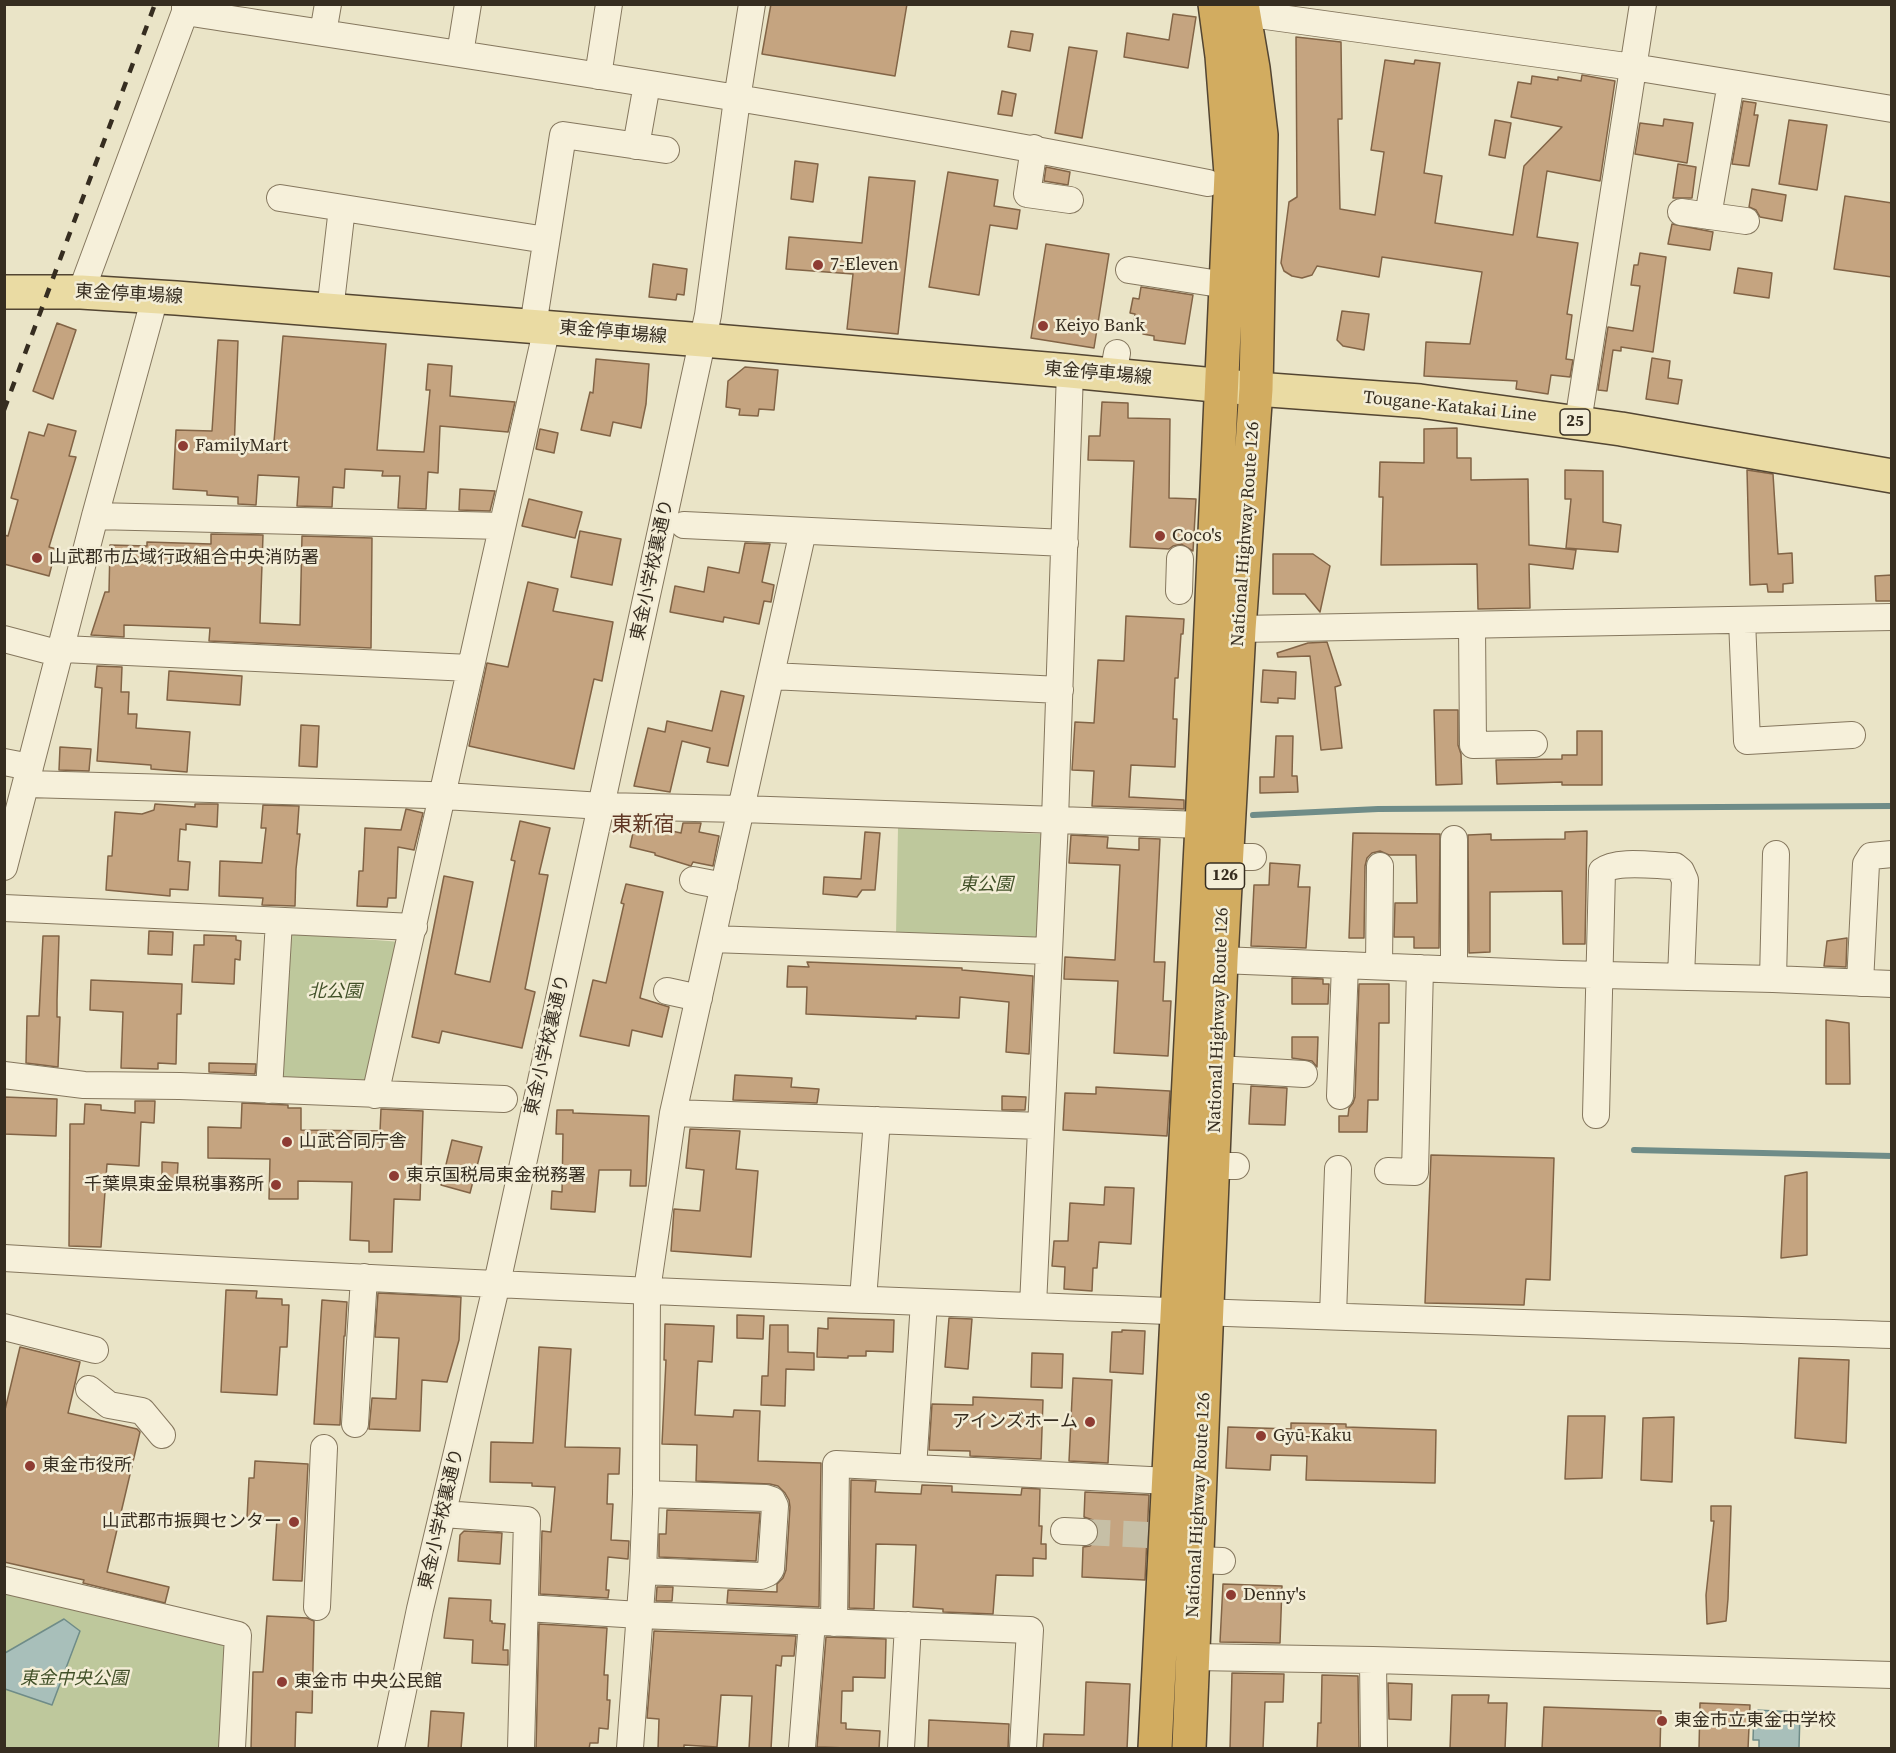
<!DOCTYPE html>
<html>
<head>
<meta charset="utf-8">
<style>
  body { margin:0 }
  #map { position:relative; width:1896px; height:1753px; overflow:hidden; background:#eae4c7; font-family:"Source Serif 4",serif }
  canvas { display:block }
  .frame { position:absolute; inset:0; border:6px solid #362d20; pointer-events:none }
</style>
</head>
<body>
<div id="map">
<canvas width="1896" height="1753"></canvas>
<div class="frame"></div>
</div>
<script>
const g = document.querySelector('canvas').getContext('2d');
g.lineJoin = 'round';
function paint(path, color) { g.fillStyle = color; g.fill(path, 'evenodd'); }
function trace(path, color, width, dash) { g.strokeStyle = color; g.lineWidth = width; g.lineCap = dash ? 'butt' : 'round'; g.setLineDash(dash || []); g.stroke(path); }
function drawText(font, color, halo, rows, align = 'center') {
  g.font = font + ' "Source Serif 4","Noto Sans JP",serif'; g.lineWidth = 5; g.setLineDash([]); g.textBaseline = 'middle'; g.strokeStyle = halo; g.fillStyle = color; for (const [text, x, y, turn = 0] of rows) {
    g.save(); g.translate(x, y); g.rotate((+turn || 0) * Math.PI / 180); g.textAlign = isNaN(turn) ? turn : align; if (halo) g.strokeText(text, 0, 0); g.fillText(text, 0, 0); g.restore();
  }
}
const green = new Path2D(`
  M898,828L1045,834L1036,940L896,935Z
  M285,933L401,942L367,1085L276,1079Z
  M5,1590L229,1646L225,1748H5Z`);
const water = new Path2D(`
  M64,1619L80,1631L52,1705L5,1689V1653Z
  M1754,1710L1800,1712L1799,1748H1759V1740H1753Z`);
const stream = new Path2D(`
  M1253,815L1378,809L1892,806
  M1634,1150L1892,1156`);
const building = new Path2D(`
  M771,4H907L895,76L762,54Z
  M1173,14L1196,17L1188,68L1124,57L1127,33L1169,40Z
  M1011,31L1033,34L1030,51L1008,47Z
  M1296,37L1341,42L1342,119H1338L1340,209L1375,215L1384,152L1371,150L1385,60L1414,64L1415,60L1440,63L1424,173L1442,176L1435,223L1513,235L1524,166L1562,127L1511,117L1518,82L1531,84L1532,76L1558,80V77L1581,81L1582,75L1615,81L1600,181L1547,171L1537,237L1578,243L1567,314L1572,315L1566,359L1573,360L1570,377L1551,375L1548,394L1516,389L1517,381L1424,376L1426,342L1470,344L1482,272L1382,257L1379,277L1317,266L1312,275L1302,278L1292,276L1284,271L1281,263L1289,202L1297,197Z
  M1069,47L1097,51L1082,138L1055,133Z
  M1002,91L1016,94L1012,116L998,114Z
  M1743,101L1756,103L1754,115H1758L1749,166L1732,164Z
  M1664,119L1693,123L1687,163L1635,154L1640,123L1663,126Z
  M1495,120L1511,123L1505,158L1489,155Z
  M1789,120L1827,125L1817,190L1779,184Z
  M795,161L818,164L813,202L791,199Z
  M1678,164L1696,167L1692,198H1673Z
  M1046,167L1070,172L1068,185L1044,181Z
  M948,172L998,180L994,206L1020,210L1017,229L990,225L979,295L929,287Z
  M869,177L915,181L898,334L847,329L853,274L786,269L789,237L862,243Z
  M1752,189L1786,195L1782,221L1760,217L1756,210L1749,207Z
  M1845,196L1892,203V277L1834,269Z
  M1672,224L1713,232L1710,250L1668,244Z
  M1046,244L1109,254L1094,348L1031,338Z
  M1640,253L1666,257L1653,352L1621,347V351L1613,350L1607,391L1598,390L1608,327L1633,331L1640,286L1631,285L1634,265H1638Z
  M653,264L687,269L684,295L677,294L676,300L649,297Z
  M1738,268L1772,273L1769,298L1734,293Z
  M1141,287L1193,295L1185,344L1154,340V336L1143,334L1144,328L1133,326L1135,314L1130,313L1133,298L1139,299Z
  M1342,311L1369,314L1364,350L1343,346L1337,340Z
  M57,323L76,330L53,399L33,391Z
  M283,336L386,344L377,450L424,452L430,390H426L428,364L452,366L450,396L515,402L508,432L440,426L438,473L428,472L426,509L398,508L400,476H382L383,471L345,469L344,488L333,487L332,507L297,506L299,477L258,475L256,505L238,504V497L207,495V491L173,489L176,430L212,431L218,340L238,341L234,452L273,453Z
  M1652,358L1670,361L1668,378L1682,380L1678,404L1646,399Z
  M596,359L649,364L646,404L641,428L613,422L610,436L581,430L590,392L593,393Z
  M745,367L778,370L774,410L759,409L758,416L739,415L740,409L726,407L728,381Z
  M1102,402L1128,403V418L1170,419L1169,498L1196,499L1193,551L1181,544L1173,546L1169,549L1130,547L1134,461L1088,460L1089,436H1100Z
  M48,424L76,431L69,456L76,457L49,547L56,549L49,576L4,564V535L8,536L18,500L11,498L29,432L44,436Z
  M1457,428V458H1471V480L1528,479L1529,545L1576,550L1573,569L1529,564L1530,608L1478,609L1477,564L1381,565L1383,497H1379L1380,462L1424,463V429Z
  M540,429L558,433L554,453L536,449Z
  M1565,470L1603,471V522L1621,525L1618,552L1566,548L1571,499H1565Z
  M1747,470L1773,474L1778,554L1792,553L1793,583L1783,584V592H1768L1767,584L1750,585Z
  M460,489L495,491L490,511L459,510Z
  M529,499L582,512L575,538L522,526Z
  M580,531L621,539L612,585L571,577Z
  M211,534L263,535L260,623L300,625L302,536L372,538L371,648L209,641L210,628L124,625V637L91,635L105,592H109L110,545L147,546V542L211,544Z
  M745,543L770,544L762,582L774,585L771,602L764,601L759,624L724,617L723,622L670,612L675,586L704,592L708,567L739,573Z
  M1273,554H1313L1330,566L1320,612L1305,594H1273Z
  M1892,575V601H1876L1875,576Z
  M528,582L558,589L553,611L613,622L602,681L594,679L574,769L469,746L487,663L508,667Z
  M1126,616L1184,619L1183,634H1181L1178,678H1175L1173,719H1177L1175,767L1131,765L1129,797L1184,800V809L1092,806L1094,771L1072,770L1075,722L1094,723L1098,660L1124,661Z
  M1327,642L1341,685L1335,687L1342,748L1321,750L1310,656L1278,657L1277,653L1308,643Z
  M97,666L122,667L121,692H129L128,714H137L136,728L190,732L187,772L151,769V765L97,761L102,688L95,687Z
  M1263,670L1296,672L1295,699L1278,698V703L1261,702Z
  M169,671L242,676L240,705L167,700Z
  M721,691L744,696L728,766L707,762L710,748L682,741L670,792L634,786L648,728L665,732L667,721L712,731Z
  M1434,710H1458V745L1461,754L1462,784L1436,785Z
  M301,725L319,726L317,767L299,766Z
  M1577,731H1602V785H1562V782L1497,784L1496,760L1562,759V755H1577Z
  M1276,736H1293L1292,776H1297L1298,792L1260,793V777H1274Z
  M60,747L91,749L89,771L59,770Z
  M155,804L195,807V804H218L217,827L186,824V830L180,829L178,861L190,862L188,890L170,889V896L106,890L108,856H112L115,812L142,814L154,810Z
  M263,805L299,806L297,834H300L296,869L295,906L262,905L263,898L219,896L220,861L262,863L266,828H261Z
  M406,809L423,813L414,850L398,847L396,898H388L387,907L357,906L359,871H363L365,828L401,830Z
  M520,821L550,828L539,874L548,875L525,989L535,992L522,1048L442,1031L439,1043L412,1037L444,876L473,882L455,974L490,982L515,861L511,860Z
  M635,823L681,833L683,823H701L699,832L719,836L713,866L693,862L691,866L655,855V853L630,847Z
  M1587,831L1585,944H1563L1562,891L1490,892V952L1469,953L1468,835L1491,834V840L1565,839V832Z
  M865,832L880,833L875,890H862L857,897L823,894L824,877L861,879Z
  M1353,833L1440,834L1439,948H1414V937H1394L1395,903H1417L1416,855H1389L1380,851L1372,853L1367,858L1365,866L1364,938H1349Z
  M1071,835L1108,837L1107,848L1139,850V838L1160,839L1154,962H1165L1163,1001H1171L1168,1056L1114,1053L1118,981L1064,979L1065,957L1115,960L1120,865L1069,863Z
  M1270,863L1300,865L1298,887H1310L1306,948L1251,946L1254,885H1269Z
  M626,884L663,892L640,998L669,1007L662,1037L632,1030L629,1046L580,1036L593,980L606,983L624,904L621,903Z
  M149,931L173,932L172,955L148,954Z
  M204,935L236,936V940L241,941L240,960L235,959L234,984L192,982L194,945H204Z
  M43,936H59L57,1000V1017H60L58,1067L26,1063L27,1016H39Z
  M1847,938L1846,967L1824,966L1827,941Z
  M807,962L962,968V970L1033,976L1029,1054L1006,1052L1009,1002L960,997L959,1018L916,1016V1019L806,1014L807,987H787L788,966L809,967Z
  M1292,978L1323,979V984H1329L1328,1004H1292Z
  M91,980L182,984L181,1014H177L176,1064L158,1063V1069L121,1068L123,1012L90,1010Z
  M1359,984H1389V1023H1379L1378,1100H1368L1367,1132H1339V1116H1348L1349,1108L1353,1103L1355,1097Z
  M1826,1020L1849,1023L1850,1084H1826Z
  M1292,1037H1318L1317,1067L1312,1061L1292,1058Z
  M209,1063L256,1064L255,1074L209,1072Z
  M735,1075L792,1078L791,1087L819,1089L817,1103L733,1100Z
  M1251,1086L1287,1088L1285,1125L1249,1124Z
  M1096,1087L1170,1091L1167,1136L1063,1130L1065,1093L1096,1094Z
  M1002,1096L1026,1097L1025,1110H1002Z
  M4,1097L57,1099L56,1136L4,1134Z
  M135,1101H155L154,1123L141,1122L139,1166L107,1164L101,1247L69,1246L70,1124H84L85,1104L101,1105V1110L135,1113Z
  M242,1103L288,1105V1108H301V1130L380,1131L381,1109L423,1111L420,1200L394,1199L392,1252H369V1241L350,1240L352,1182L298,1181V1199H269L270,1159L208,1158V1127L241,1128Z
  M557,1110H573V1113L649,1116L646,1186H630L631,1170H599L595,1212L551,1209L552,1191L562,1192L563,1134H556Z
  M690,1129L740,1131L736,1169L758,1171L751,1257L671,1251L674,1209L700,1211L704,1170L686,1168Z
  M452,1140L482,1147L470,1193L441,1185Z
  M1431,1155L1554,1158L1550,1280L1526,1279L1524,1305L1425,1303Z
  M162,1162L178,1163L177,1181L162,1180Z
  M1807,1172V1255L1781,1258L1785,1176Z
  M1105,1187L1134,1188L1131,1244L1099,1242L1097,1268H1093L1092,1291L1064,1289L1065,1267L1052,1266L1054,1241H1068L1070,1203L1104,1205Z
  M226,1290L257,1291L256,1298L282,1299V1305H289L287,1347H280L277,1395L221,1392Z
  M378,1293L461,1297L459,1340L447,1382L422,1380L420,1431L369,1429L372,1398L396,1399L399,1338L375,1337Z
  M322,1300L347,1302L345,1336H344L340,1425L314,1424Z
  M737,1315L764,1316L763,1339L737,1338Z
  M828,1318L894,1320L893,1352L866,1351V1356H848V1358L817,1357L818,1328L828,1329Z
  M949,1318L972,1319L968,1369L945,1367Z
  M665,1324L714,1326L712,1362L698,1361L695,1415L733,1417L734,1410L760,1411L758,1461L821,1463L819,1607L727,1603L728,1590L777,1592V1584L783,1578L786,1570L790,1507L789,1500L785,1493L778,1486L770,1484L696,1481L697,1445L662,1444L666,1360H664Z
  M770,1325H788V1352L814,1353V1370L786,1369L785,1406L761,1405L762,1376H768Z
  M1122,1330L1145,1331L1143,1374L1110,1372L1112,1332H1122Z
  M20,1347L80,1362L68,1413L137,1429L140,1432L107,1572L169,1587L165,1603L83,1583L84,1580L4,1562V1414Z
  M539,1347L571,1349L565,1447L620,1448L619,1474H608L607,1504H613L611,1540L629,1541L628,1559L608,1557L606,1590H609L608,1598L540,1594L542,1531L551,1532L555,1487L532,1486V1483L490,1482L491,1442L533,1443Z
  M1032,1353L1063,1354L1062,1388L1031,1387Z
  M1799,1358L1849,1360L1846,1443L1795,1438Z
  M1073,1378L1112,1380L1108,1463L1069,1461Z
  M973,1397L1043,1400L1041,1459L970,1456V1451L929,1450L932,1404L973,1405Z
  M1568,1416H1605L1602,1478L1565,1479Z
  M1674,1417L1672,1482L1641,1480L1643,1418Z
  M1291,1423L1346,1424V1427L1436,1430L1435,1483L1306,1480L1307,1456L1271,1455L1270,1470L1226,1468L1228,1427L1291,1429Z
  M255,1461L308,1464L302,1581L273,1580L277,1519L247,1518L249,1478H254Z
  M851,1480L876,1481L875,1492L894,1493L921,1494L922,1485L952,1486V1492L1021,1495L1022,1488L1040,1489L1039,1526H1042L1041,1544H1046V1559L1033,1558V1576L996,1575L993,1614L943,1612V1609L913,1607L916,1545L876,1544L874,1609L849,1608Z
  M1085,1492L1149,1495L1145,1580L1082,1577L1083,1547L1090,1546L1096,1541L1099,1532L1098,1526L1093,1520L1084,1517Z
  M1711,1506H1731L1728,1599L1726,1621L1707,1624L1706,1595L1714,1521H1711Z
  M667,1510L760,1513L756,1561L659,1557V1534H666Z
  M464,1531L502,1533L500,1564L458,1561L460,1535Z
  M1223,1584L1282,1586L1280,1643L1220,1642Z
  M657,1587H673L672,1601H656Z
  M449,1598L491,1600L490,1621H492V1623L505,1624L503,1650H508V1665L472,1663L473,1640L444,1638Z
  M267,1616L307,1618L314,1621L312,1713L296,1712L295,1749H251L253,1672H263Z
  M539,1624L607,1628L604,1675H608L607,1700H610L608,1729L599,1728L598,1743H590L589,1749H536Z
  M654,1631L796,1636L794,1656H782L781,1666L776,1665L771,1749H749L752,1696L721,1695L717,1747L684,1745V1749H658L659,1719L647,1718Z
  M826,1637L886,1639L885,1678L853,1677V1691H842L841,1723H846V1729L880,1731L879,1749L817,1747Z
  M1232,1673L1284,1674L1283,1702H1265L1263,1749H1230Z
  M1322,1675L1358,1676L1359,1749H1317L1318,1723H1321Z
  M1086,1682L1130,1684L1127,1749H1043L1044,1734L1084,1735Z
  M1388,1683L1412,1684L1411,1720L1389,1719Z
  M1452,1695H1489L1488,1703H1507L1505,1749H1450Z
  M1700,1703L1750,1705L1748,1749H1699Z
  M1544,1707L1661,1711L1660,1749H1542Z
  M431,1711L464,1713L461,1749H428Z
  M929,1720L1009,1724L1008,1749H928Z`);
const minorTunnel = new Path2D(`
  M1084,1532L1148,1535`);
const minor = new Path2D(`
  M185,12C526,64 869,115 1208,183
  M1244,13L1633,67L1892,109
  M323,33L328,4
  M460,54L468,4
  M598,76L609,4
  M636,146L647,84
  M1034,148L1027,194L1070,200
  M280,198L546,240
  M1681,212L1746,221
  M1708,216L1731,83
  M1129,270L1226,285
  M81,292L185,12V4
  M330,311L342,208
  M533,326L563,135L666,150
  M1113,375L1117,353
  M1578,422L1643,4
  M95,516L502,526
  M684,525L1065,543
  M1179,591L1180,559
  M1742,620L1747,741L1852,735
  M1472,626L1473,745L1534,744
  M1239,629L1892,617
  M4,639L61,654
  M63,649L470,668
  M771,676L1060,690
  M4,762L30,767
  M27,784L429,795L602,806L741,809L1202,825
  M1454,839V969
  M1226,857H1253
  M4,867L95,516L155,297
  M693,880L724,886
  M4,908L414,927
  M712,939L1049,951
  M1221,960L1561,974L1773,979L1892,984
  M1379,966L1380,866
  M1773,979L1776,854
  M1860,983L1866,864L1871,856L1892,854
  M667,991L699,998
  M1217,1069L1304,1074
  M4,1075L84,1085L180,1086L504,1099
  M269,1090L279,921
  M375,1095L547,327
  M1340,1096L1345,965
  M673,1113L1041,1126
  M1596,1115L1602,871C1617,859 1656,866 1675,866L1681,871L1685,880L1681,977
  M1213,1166H1236
  M1388,1171L1415,1172L1420,968
  M4,1258C633,1296 1262,1314 1892,1335
  M863,1299L877,1120
  M1033,1306L1055,820L1070,371
  M1333,1316L1338,1169
  M4,1327L95,1350
  M89,1389L109,1405L142,1411L162,1435
  M355,1424L364,1277
  M913,1468L924,1302
  M443,1514L527,1520L521,1748
  M1064,1531L1084,1532
  M1197,1560L1222,1561
  M643,1571L761,1576L768,1573L771,1569L775,1506L772,1500L766,1498L646,1494
  M4,1580L238,1635L232,1748
  M317,1607L324,1448
  M526,1608L640,1615L1030,1630L1023,1748
  M834,1623L836,1464L1169,1481
  M1193,1657L1373,1660L1892,1675
  M1373,1660L1374,1748
  M391,1748L420,1609L497,1283L708,315L737,99L752,4
  M630,1748L643,1571L646,1494L647,1290L673,1113L803,531
  M802,1748L812,1622
  M901,1748L908,1625`);
const major = new Path2D(`
  M4,292H81L176,298L703,340L1070,371L1256,389L1420,401L1621,429L1892,476`);
const highway = new Path2D(`
  M1155,1748L1202,825L1231,174L1222,56L1215,4
  M1189,1748L1221,960L1239,629L1256,389L1261,135L1253,68L1242,4`);
const rail = new Path2D(`
  M4,410L155,4`);
const markers = [
  [818,265,6,"#8e3c33"],
  [1043,326,6,"#8e3c33"],
  [183,446,6,"#8e3c33"],
  [1160,536,6,"#8e3c33"],
  [37,558,6,"#8e3c33"],
  [287,1142,6,"#8e3c33"],
  [394,1176,6,"#8e3c33"],
  [276,1185,6,"#8e3c33"],
  [1090,1422,6,"#8e3c33"],
  [1261,1436,6,"#8e3c33"],
  [30,1466,6,"#8e3c33"],
  [294,1522,6,"#8e3c33"],
  [1231,1595,6,"#8e3c33"],
  [282,1682,6,"#8e3c33"],
  [1662,1721,6,"#8e3c33"]
];
const shields = [
  [1575,422,30],
  [1225,876,39]
];
const shieldNames = [
  ["25",1575,422],
  ["126",1225,876]
];
const poiNames = [
  ["7-Eleven",830,265],
  ["Keiyo Bank",1055,326],
  ["FamilyMart",195,446],
  ["Coco's",1172,536],
  ["山武郡市広域行政組合中央消防署",49,558],
  ["山武合同庁舎",299,1142],
  ["東京国税局東金税務署",406,1176],
  ["千葉県東金県税事務所",264,1185,"right"],
  ["アインズホーム",1078,1422,"right"],
  ["Gyū-Kaku",1273,1436],
  ["東金市役所",42,1466],
  ["山武郡市振興センター",282,1522,"right"],
  ["Denny's",1243,1595],
  ["東金市 中央公民館",294,1682],
  ["東金市立東金中学校",1674,1721]
];
const streetNames = [
  ["東金停車場線",129,295,3],
  ["東金停車場線",613,333,5],
  ["東金停車場線",1098,374,5],
  ["Tougane-Katakai Line",1450,407,6],
  ["National Highway Route 126",1246,534,-86],
  ["東金小学校裏通り",653,570,-78],
  ["National Highway Route 126",1219,1020,-88],
  ["東金小学校裏通り",548,1045,-77],
  ["National Highway Route 126",1199,1505,-87],
  ["東金小学校裏通り",442,1519,-77]
];
const parkNames = [
  ["東公園",986,885],
  ["北公園",335,992],
  ["東金中央公園",74,1679]
];
const quarterNames = [
  ["東新宿",643,826]
];
paint(green, '#bec89c');
paint(water, '#a8bfba');
trace(water, '#6f8c88', 1.5);
trace(stream, '#6f8c88', 6);
paint(building, '#c5a480');
trace(building, '#826446', 1.5);
trace(minorTunnel, '#c6bfa6', 26, [26, 13]);
trace(minor, '#85775e', 28);
trace(major, '#534532', 36);
trace(highway, '#534532', 36);
trace(minor, '#f6f0da', 26);
trace(major, '#eadba3', 33);
trace(highway, '#d2ac60', 33);
trace(rail, '#362d20', 4.5, [10, 10]);
for (const [x, y, r, color] of markers) { const dot = new Path2D(); dot.arc(x, y, r, 0, 2 * Math.PI); g.fillStyle = color; g.fill(dot); trace(dot, '#f3edd6', 2); }
for (const [x, y, w] of shields) { const box = new Path2D(); box.roundRect(x - w / 2, y - 13, w, 26, 4.5); g.fillStyle = '#f3edd6'; g.fill(box); trace(box, '#362d20', 1.5); }
drawText('bold 16px', '#362d20', null, shieldNames);
drawText('18px', '#362d20', '#f3edd6', poiNames, 'left');
drawText('18px', '#362d20', '#f3edd6', streetNames);
drawText('italic 18px', '#425129', '#f3edd6', parkNames);
drawText('21px', '#5f3623', '#f3edd6', quarterNames);
</script>
</body>
</html>
